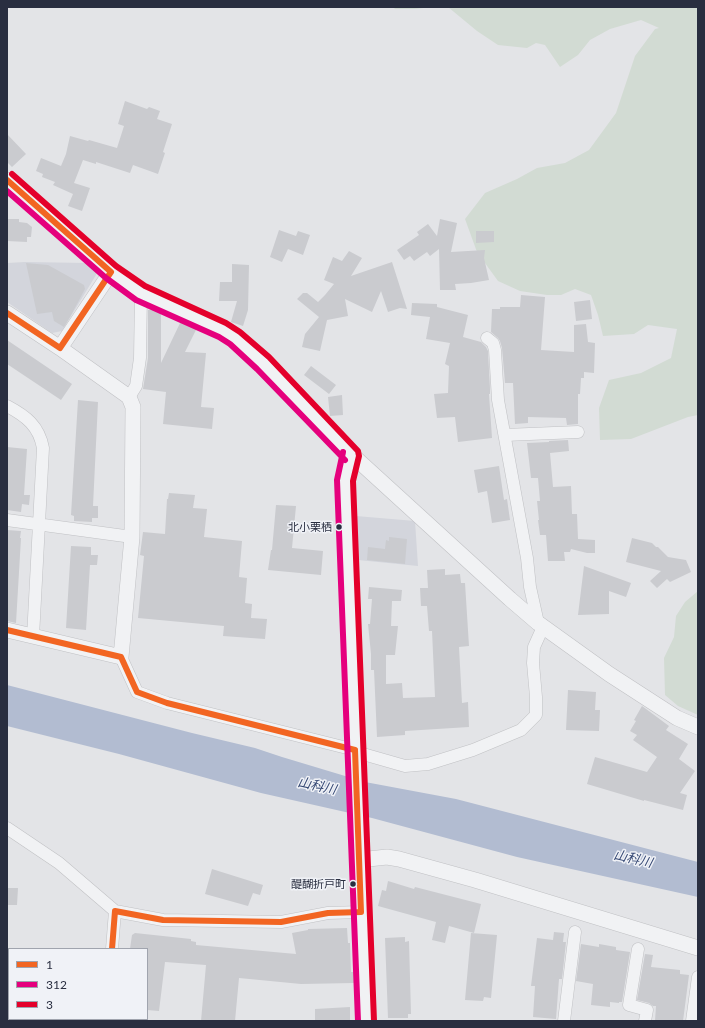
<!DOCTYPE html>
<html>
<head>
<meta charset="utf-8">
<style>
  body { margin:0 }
  #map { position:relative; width:705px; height:1028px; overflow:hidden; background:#e3e4e7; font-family:Lato,sans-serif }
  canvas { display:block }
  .frame { position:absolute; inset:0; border:8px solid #292e40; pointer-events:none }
  .legend { position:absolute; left:8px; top:948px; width:140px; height:72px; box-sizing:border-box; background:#f0f2f7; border:1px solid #a0a4ae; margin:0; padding:5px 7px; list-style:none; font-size:12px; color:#292e40 }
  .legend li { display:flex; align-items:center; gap:8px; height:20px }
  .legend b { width:20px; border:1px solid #a0a4ae }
</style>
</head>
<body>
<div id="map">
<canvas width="705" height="1028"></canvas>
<div class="frame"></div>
<ul class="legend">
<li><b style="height:5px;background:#f26522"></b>1</li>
<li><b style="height:5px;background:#e5007d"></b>312</li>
<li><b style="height:5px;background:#e4002b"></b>3</li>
</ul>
</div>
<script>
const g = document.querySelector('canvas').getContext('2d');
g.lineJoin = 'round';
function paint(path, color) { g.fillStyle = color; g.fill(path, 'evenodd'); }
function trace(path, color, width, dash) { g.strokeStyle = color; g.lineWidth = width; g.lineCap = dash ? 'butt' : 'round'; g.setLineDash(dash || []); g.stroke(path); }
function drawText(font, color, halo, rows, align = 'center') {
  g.font = font + ' Lato,"Noto Sans JP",sans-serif'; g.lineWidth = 3; g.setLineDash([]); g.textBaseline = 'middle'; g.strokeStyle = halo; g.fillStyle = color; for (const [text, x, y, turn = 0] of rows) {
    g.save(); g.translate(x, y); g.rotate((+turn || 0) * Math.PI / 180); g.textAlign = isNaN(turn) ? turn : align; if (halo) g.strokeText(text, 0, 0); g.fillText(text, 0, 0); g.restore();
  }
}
const built = new Path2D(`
  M25,262L88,263L99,270L62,331L52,333L7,302V263Z
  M356,516L415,521L418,566L358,560Z`);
const green = new Path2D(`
  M393,7H432L415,9H395Z
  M448,7H698V415L688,417L631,439L600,440L599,408L609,380L641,373L671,358L677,329L648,325L634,334L603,336L598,315L591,295L575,289L561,295H547L520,291L498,281L477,252L465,219L485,193L517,179L537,168L565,163L589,150L616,113L635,56L655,29L659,28L641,20L610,29L590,40L578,55L560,67L545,45L536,43L527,48L498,45L477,31Z
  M698,591V715L678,706L665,695L664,658L674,637L676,616L685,602Z`);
const water = new Path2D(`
  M7,685L192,733L255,748L282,757L365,782L456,799L698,862V897L517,857L372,818L261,793L119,754L7,726Z`);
const building = new Path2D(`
  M125,101L147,109L149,107L160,111L157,119L172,124L163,152L165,153L158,174L133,165L130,173L96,162V164L83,160L74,183L90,188L82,211L68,206L73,194L53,185L55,182L42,177L43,174L36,171L41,158L61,166L66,154L70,136L88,141L89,140L117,148L124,126L118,124Z
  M7,134L26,154L12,167L7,162Z
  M7,219H19V222L27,223L32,227L31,237H27V242L7,241Z
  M440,219L457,223L451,252L485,250L484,258L489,280L471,283L455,284L456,290H440L439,249L430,256L427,252L414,261L410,256L404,260L397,250L419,235L417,232L428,224L437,236Z
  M279,230L296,236L298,231L310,235L303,255L288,249L282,262L270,257Z
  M476,231H494V242L476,243Z
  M349,251L362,258L351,276L392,262L407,309L400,308L388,312L381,291L372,312L345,299L348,316L327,320L320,351L302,347L305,334L319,317L297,299L303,293H307L318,302L325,295L334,284L324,280L333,257L342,261Z
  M26,263L48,265L84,285L85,289L70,317L64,327L54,321L52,312L37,314Z
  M232,264L249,265L248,310L243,326L231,322L237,301H219L220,282H232Z
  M521,295L545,297L541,350L574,352V325L586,324L588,342L595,343L594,373L584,372V378H581L580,394H578V424L567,425L566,418L528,417V423L515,424L513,383H505L502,348L500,341L498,338L491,332L492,309H500V307H520Z
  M590,300L592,319L576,321L574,302Z
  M412,303L437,304V307L468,315L463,337L481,342L486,347L488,351L490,389V394H489L492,438L458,442L455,417L437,418L434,394L448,393L449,366L445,364L450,343L426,339L430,317L411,315Z
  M148,310H157L161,312V363L181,321L197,328L185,352L206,353L201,407L214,408L212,429L163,424L166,392L143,389L148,358Z
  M7,340L72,384L61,400L7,364Z
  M311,366L336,385L329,394L304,375Z
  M342,395L343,415L330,416L328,397Z
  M78,400L98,402L93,506H98V518H92V522L74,521V516L71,515Z
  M568,440L569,451L550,453L553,487L571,486L572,514H577L578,539L595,540V553H587L571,549L570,552H564L565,561H548L546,535H540L538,520H539L537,501H540L538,478H531L527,443L549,442V441Z
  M7,447L27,449L24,495H30L29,505L22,504L21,512L7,510Z
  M499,466L504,500L507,499L510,520L492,523L487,491L478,493L474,470Z
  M169,493L195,495L193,508L207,509L204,537L242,541L239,577L247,578L245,603L252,604L251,618L267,619L265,639L223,636L224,626L138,618L144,556L140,555L143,532L165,534L167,499H168Z
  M276,505L296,506L292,548L323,551L321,575L268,570L271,550H272Z
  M7,530L21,531L20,538H21L16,623L7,621Z
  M389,537L407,539L405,564L367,560L368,547L385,549L386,540L389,541Z
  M632,538L652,543L656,547H658L668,557L686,560L691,572L670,582L667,579L657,588L650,581L661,571L626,562Z
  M71,546L91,547V555H98L97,565H90L86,630L66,628Z
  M584,566L631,583L626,597L609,591V614L578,615Z
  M445,569V575L460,574L461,583H465L469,646L459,647L462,703L468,702L469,727L405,731V735L377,737L374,670H371V654L368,624H370L372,599H368L369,587L402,590L401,601H392L391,626H398L395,655H386V684L402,683L403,698L435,697L432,631H429L427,606H421L420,588H428L427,570Z
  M568,690L596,692L595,710H600L599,731L566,730Z
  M642,706L669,726L666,730L688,744L679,759L695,771L680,793L687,795L683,810L644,800V801L587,784L595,757L647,772L657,757L633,740L637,735L630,731L636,721L634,720Z
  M212,869L263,885L260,895L253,893L248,906L205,894Z
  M388,881L414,889L415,887L481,904L474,933L449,926L445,943L432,940L436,922L378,906L382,890L386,891Z
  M7,888H18L17,905H7Z
  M347,928L348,943H350L351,972H354V983L301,984L239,978L235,1021H201L206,965L165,962L159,1011L147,1010V949H130L132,935L135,933L191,939V941L196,942V945L296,954L292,933L308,930V929Z
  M554,932L564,933L563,942H566L562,979H559L556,1019L533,1017L535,986H531L537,938L553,940Z
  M471,933L497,935L491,998L484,997L483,1001L465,1000Z
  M405,937V942L409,941L411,1014H408V1018H388L385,938Z
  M581,944L599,947V944L616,947V950L630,952L622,1002H619V1003L610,1002V1007L591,1005L593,984L576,981Z
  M645,954L653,955L651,967L680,970V974L689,975L683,1021H655L656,1006H653L649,1003L637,1000Z
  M350,1007V1021H315V1009Z`);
const minor = new Path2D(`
  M487,338L493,343L495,350L498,400L527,558L530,587L538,623
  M129,397L136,386L140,358L141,293
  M7,406C26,416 39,426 43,448L33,637
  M505,435L578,432
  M7,520L132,537
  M121,657L137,692L167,703L355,750L363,754L405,766L428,764L473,750L521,730L536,715V697L533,663L534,647L543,627
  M7,828L59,863L115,911
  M112,949L115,911L163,920L281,922L328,913L361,912
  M638,949L629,1005L647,1010L645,1021
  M105,1021V1019
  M564,1021L575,932
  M692,1021L698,977`);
const tertiary = new Path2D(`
  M7,180L111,272L141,293L193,316L223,330L235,338L263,363L351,454L510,599L538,623L609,674L677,718L698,727
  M7,313L60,348L129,397L133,407L132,537L121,657L7,630
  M60,348L111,272
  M351,454L345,480L347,543L366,1021
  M359,860L387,857L399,859L475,880L698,948`);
const bus1 = new Path2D(`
  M7,180L111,272
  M7,313L60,348
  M60,348L111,272
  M7,630L121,657L137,692L167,703L355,750
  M355,750L361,912
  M112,949L115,911L163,920L281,922L328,913L361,912`);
const bus2 = new Path2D(`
  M7,191L106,278L136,300L219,337L230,344L257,369L345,460
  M343,452L337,480L358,1021`);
const bus3 = new Path2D(`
  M12,174L116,266L145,286L226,323L240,332L269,357L358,451L359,456L353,481L374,1021`);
const markers = [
  [339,527,3.5,"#292e40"],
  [353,884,3.5,"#292e40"]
];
const busNames = [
  ["北小栗栖",332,527],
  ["醍醐折戸町",346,884]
];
const waterNames = [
  ["山科川",317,786,12],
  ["山科川",633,859,13]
];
paint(built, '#d3d5dc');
paint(green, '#d2dbd3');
paint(water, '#b2bcd1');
paint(building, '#cacbcf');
trace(minor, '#c0c1c4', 13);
trace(tertiary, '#c0c1c4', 16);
trace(minor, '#f1f2f4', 12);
trace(tertiary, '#f1f2f4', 15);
trace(bus1, '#f26522', 6);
trace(bus2, '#e5007d', 6);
trace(bus3, '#e4002b', 6);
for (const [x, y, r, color] of markers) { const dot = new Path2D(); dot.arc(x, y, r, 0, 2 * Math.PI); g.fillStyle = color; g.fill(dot); trace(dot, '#f0f2f7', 1.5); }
drawText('11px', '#292e40', '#f0f2f7', busNames, 'right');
drawText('italic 13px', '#344773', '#f0f2f7', waterNames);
</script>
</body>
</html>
